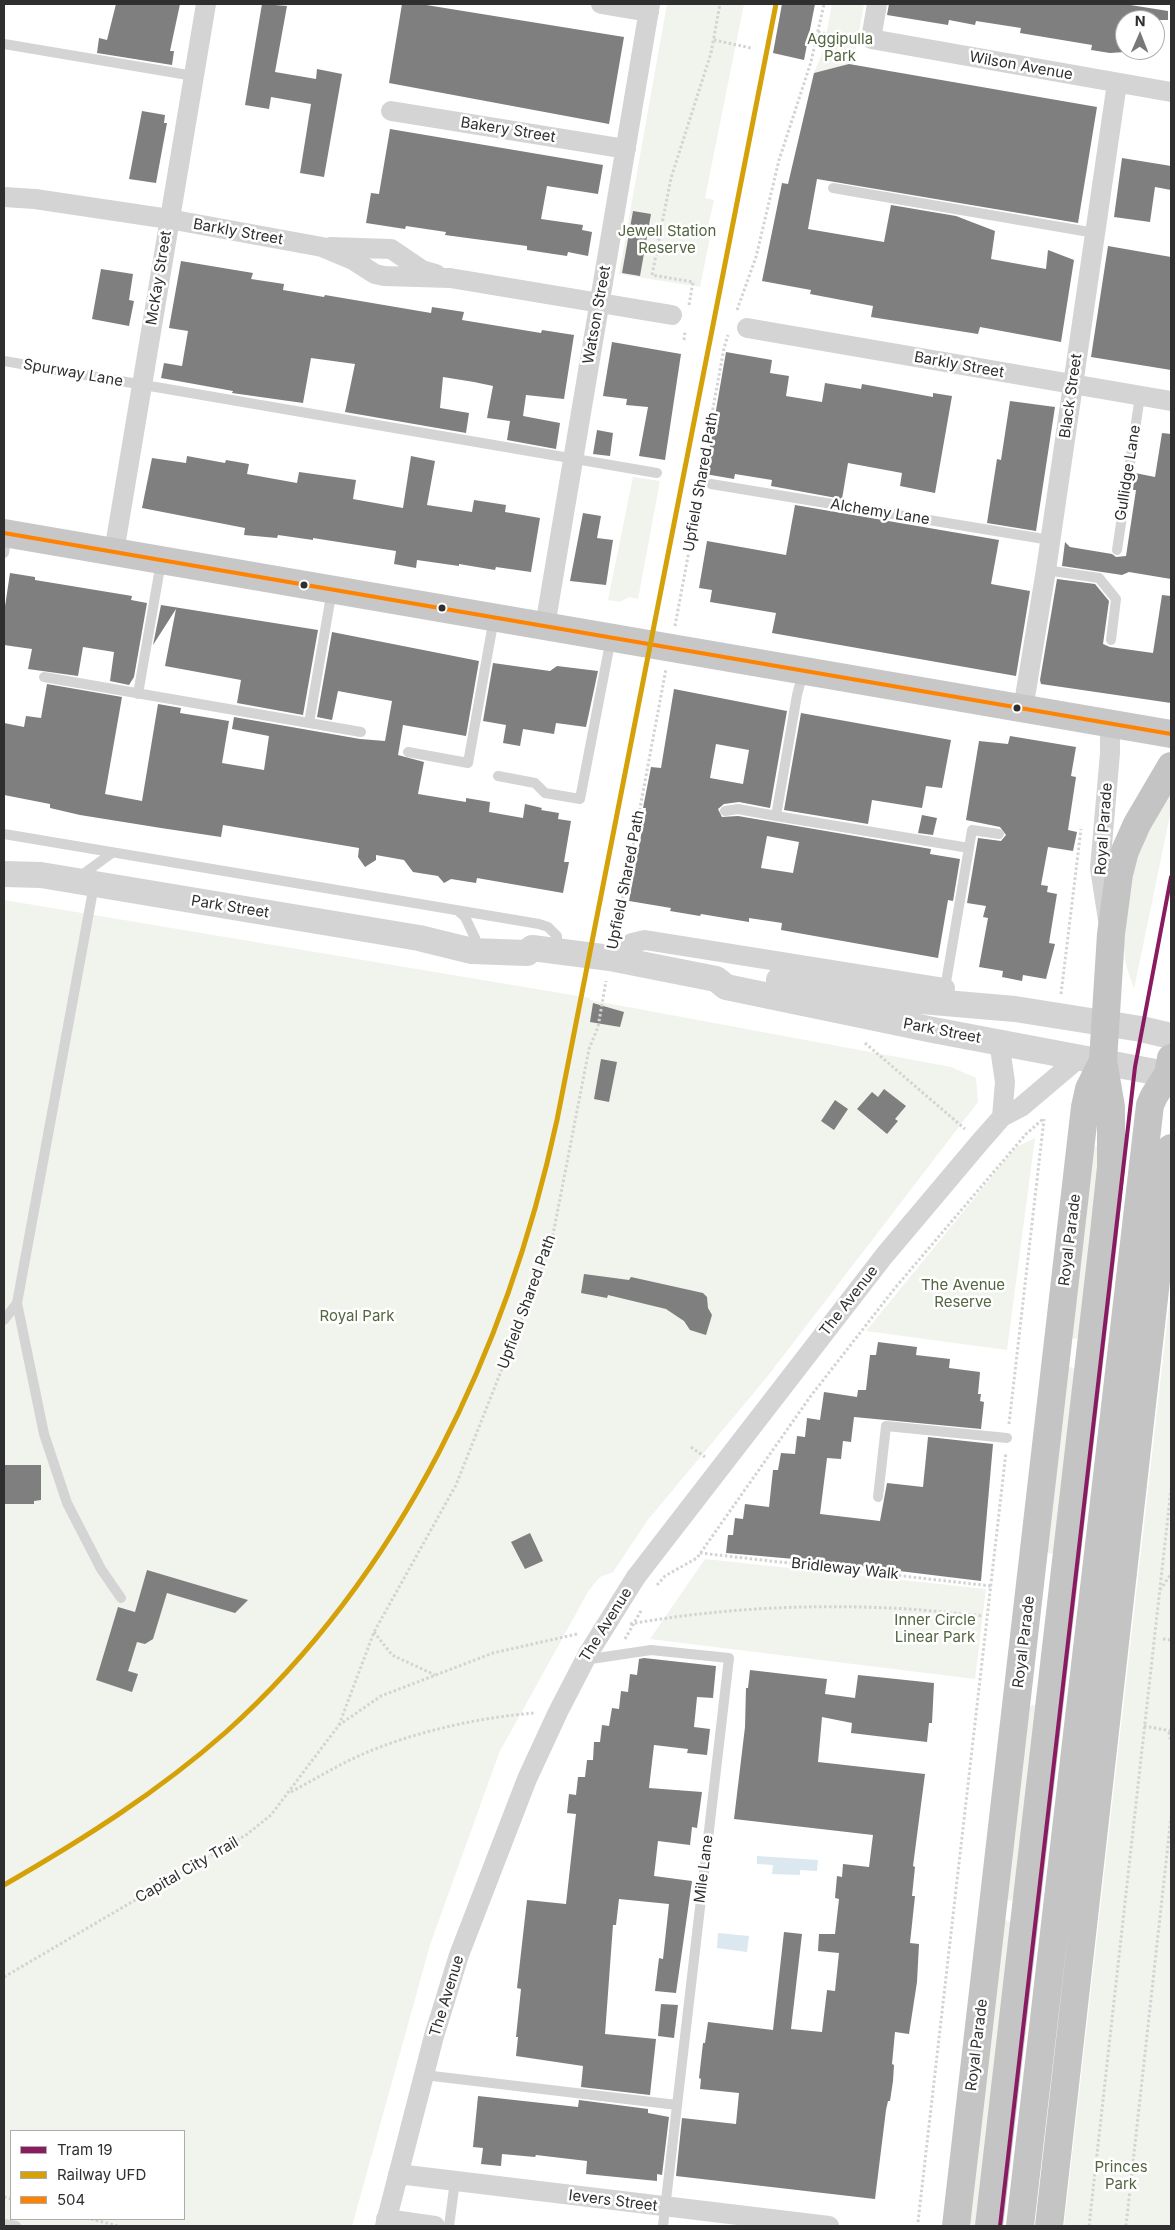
<!DOCTYPE html>
<html>
<head>
<meta charset="utf-8">
<style>
  body { margin:0 }
  #map { position:relative; width:1175px; height:2230px; overflow:hidden; background:#fff; font-family:Inter,sans-serif }
  canvas { display:block }
  .frame { position:absolute; inset:0; border:5px solid #2f2f2f; pointer-events:none }
  .legend { position:absolute; left:10px; top:2130px; width:175px; height:90px; box-sizing:border-box; background:#fff; border:1px solid #acacac; margin:0; padding:6px 9px; list-style:none; font-size:15px; color:#2f2f2f }
  .legend li { display:flex; align-items:center; gap:10px; height:25px }
  .legend b { width:25px; border:1px solid #acacac }
  .north { position:absolute; left:1115px; top:10px; width:50px; height:50px; box-sizing:border-box; background:#fff; border:1px solid #acacac; border-radius:50%; rotate:1deg; font-size:14px; font-weight:700; line-height:20px; text-align:center; color:#2f2f2f }
  .north::after { content:''; display:block; margin:auto; width:18px; height:22px; background:#787878; clip-path:polygon(50% 0,100% 100%,50% 72%,0 100%) }
</style>
</head>
<body>
<div id="map">
<canvas width="1175" height="2230"></canvas>
<div class="frame"></div>
<ul class="legend">
<li><b style="height:6px;background:#8a1b61"></b>Tram 19</li>
<li><b style="height:6px;background:#d5a109"></b>Railway UFD</li>
<li><b style="height:6px;background:#ff8200"></b>504</li>
</ul>
<div class="north">N</div>
</div>
<script>
const g = document.querySelector('canvas').getContext('2d');
g.lineJoin = 'round';
function paint(path, color) { g.fillStyle = color; g.fill(path, 'evenodd'); }
function trace(path, color, width, dash) { g.strokeStyle = color; g.lineWidth = width; g.lineCap = dash ? 'butt' : 'round'; g.setLineDash(dash || []); g.stroke(path); }
function drawText(font, color, halo, rows, align = 'center') {
  g.font = font + ' Inter,sans-serif'; g.lineWidth = 5; g.setLineDash([]); g.textBaseline = 'middle'; g.strokeStyle = halo; g.fillStyle = color; for (const [text, x, y, turn = 0] of rows) {
    g.save(); g.translate(x, y); g.rotate((+turn || 0) * Math.PI / 180); g.textAlign = isNaN(turn) ? turn : align; if (halo) g.strokeText(text, 0, 0); g.fillText(text, 0, 0); g.restore();
  }
}
const green = new Path2D(`
  M667,4H744L705,198L714,200L707,231L711,232L700,287L619,274Z
  M832,4H864L853,65L849,64L814,73L823,51Z
  M633,477L660,481L638,599L629,597L620,602L608,600Z
  M1171,789V810L1134,989L1126,965L1122,931L1129,885L1146,830Z
  M4,900L590,998V1000L951,1067L976,1078L978,1102L767,1377L647,1521L613,1572L600,1577L589,1590L499,1753L430,1945L352,2226H4ZM11,2131H184V2219H11Z
  M1035,1138L1007,1350L866,1331L1016,1147Z
  M1096,1146L1102,1148L1080,1337L1075,1339L1072,1338L1093,1149Z
  M1171,1288V2226H1064Z
  M1071,1367L1075,1369L1054,1554L1047,1553L1068,1368Z
  M705,1559L986,1589L975,1679L650,1639Z
  M1033,1705L1036,1706L1015,1899L1010,1901L1007,1899L1028,1707Z
  M1004,1920L1012,1922L976,2226L970,2224Z`);
const water = new Path2D(`
  M757,1856L818,1860L817,1871L800,1870V1875L772,1874L773,1865L757,1864Z
  M718,1933L749,1936L747,1952L717,1948Z`);
const building = new Path2D(`
  M116,4H180L170,51H174L172,65L97,53L99,38L107,40Z
  M262,4L287,6L275,72L316,79L317,69L342,74L324,177L300,173L311,104L271,97L269,109L245,105Z
  M402,4H420L624,37L609,124L389,83Z
  M782,4H815L804,60L773,53Z
  M889,4H1124L1168,11V20H1125V52L1110,53L1091,50L1092,45L1020,33L1021,28L976,21L975,25L949,20L948,25L887,15Z
  M849,64L1097,107L1078,223L817,179L808,229L884,242L891,205L956,216L995,231L991,259L1046,269L1048,250L1074,260L1061,342L980,327L978,334L871,317L873,306L810,294L811,290L762,281L782,183L788,184L814,73Z
  M142,111L165,115L164,123H167L156,183L129,179Z
  M390,129L603,165L598,194L547,186L541,219L583,225L582,230L592,232L588,256L568,252L567,256L527,250V246L445,235L446,232L406,226L405,229L366,223L371,193L379,194Z
  M1122,158L1171,166V190L1155,187L1150,222L1114,217Z
  M633,211L651,214L640,276L622,273Z
  M1108,246L1171,257V370L1091,357Z
  M181,261L253,273L251,279L284,284L283,290L324,297L325,295L431,313L432,307L464,312L462,320L541,333L542,330L574,335L564,399L526,395L523,416L560,423L556,449L507,440L510,421L487,418L493,386L474,382L443,377L440,408L469,413L466,433L345,412L355,364L311,358L303,403L232,393L233,391L161,378L164,363L182,366L188,331L169,328Z
  M101,269L133,274L129,300L134,301L129,326L92,319Z
  M612,342L681,354L665,460L639,456L648,407L626,405L627,399L603,396Z
  M726,352L772,360L770,373L789,376L786,396L822,402L825,383L861,389L862,384L933,397V393L952,396L935,493L900,486L902,473L848,463L842,499L771,486L772,480L735,474L734,479L705,474Z
  M1010,401L1055,407L1036,531L987,523L997,459L1001,460Z
  M597,430L613,433L610,456L593,454Z
  M1162,433L1171,434V579L1129,572L1122,575L1062,566L1065,542L1070,547L1112,554L1116,557L1126,556L1136,490H1133L1135,473L1155,477Z
  M187,456L225,463L226,460L249,464L247,474L297,483L299,472L356,480L353,499L403,508L411,456L435,461L427,505L472,512L474,500L506,505L505,512L540,518L531,572L496,567L495,570L459,564V566L417,560L416,568L394,564L396,551L313,538V540L278,535L277,538L244,535L245,528L142,508L152,458L186,463Z
  M795,505L999,540L991,584L1030,591L1016,676L772,633L776,613L710,602L712,590L699,588L707,541L786,555Z
  M583,513L601,516L597,538L613,540L606,585L570,581Z
  M10,573L35,577V580L132,596L131,600L147,603L134,677L129,685L110,681L114,652L83,647L78,676L28,669L32,649L4,645V613Z
  M1057,579L1095,584L1109,601L1103,644L1110,647L1153,653L1162,595L1171,596V703L1041,684L1040,680Z
  M161,605L318,630L303,715L237,703L241,680L165,666L176,609L153,645Z
  M332,632L479,661L466,736L403,725L398,755L424,762L418,794L466,802V798L490,802L489,812L523,818L525,804L542,808L541,810L559,813L558,819L571,821L564,862H569L563,893L477,878L476,883L451,879L444,883L438,876L413,872L404,860L376,855V860L365,867L358,857L359,848L223,825L221,837L161,828L80,815L50,808V804L4,795V723L24,727L26,716L41,718L47,684L122,697L105,794L142,801L158,704L181,708L180,713L229,721L222,763L264,770L269,736L232,729L234,717L360,739L385,741L392,701L338,691L332,720L317,717Z
  M493,663L550,671L557,666L598,671L586,727L556,723L554,734L523,729L520,746L503,743L506,725L483,721Z
  M674,689L787,711L770,808L739,802L724,804L718,809L722,817L738,816L931,849L930,854L960,859L953,901L948,900L938,958L781,930L782,923L749,918V922L701,914L700,916L670,911L671,908L629,901L646,808H643L651,767L661,768ZM716,744L749,750L743,784L710,778ZM767,836L799,842L793,873L761,868Z
  M801,713L951,740L942,788L926,786L922,808L872,800L868,824L784,810Z
  M1010,736L1076,747L1071,776L1076,777L1068,830L1077,832L1073,851L1048,847L1041,885L1048,886L1047,892L1057,894L1049,943L1055,944L1046,979L1023,975L1022,981L1002,977L1003,971L979,967L988,918L983,917L986,906L967,903L978,838L1001,841L1006,835L1000,827L966,820L979,741L1008,744Z
  M922,815L937,818L933,835L918,833Z
  M593,1003L624,1012L620,1027L590,1022Z
  M601,1059L617,1062L609,1102L594,1099Z
  M884,1089L906,1106L895,1119L898,1121L887,1134L857,1109L872,1092L878,1097Z
  M835,1100L848,1109L834,1130L821,1121Z
  M584,1274L629,1280L631,1277L703,1293L707,1297L708,1308L712,1315L706,1335L690,1330L684,1321L666,1309L608,1295L607,1298L581,1293Z
  M878,1342L917,1347L916,1355L950,1359L949,1368L980,1372L978,1394H981L980,1401L984,1402L981,1429L854,1417L851,1442L843,1441L841,1459L827,1458L820,1514L880,1521L887,1483L923,1487L928,1437L993,1444L981,1581L817,1561L726,1553L728,1535H733L735,1518L743,1519L745,1504L769,1507L773,1470H778L781,1453L795,1454L797,1436L805,1437L807,1418L820,1420L824,1392L857,1397L858,1390H866L870,1355H876Z
  M4,1465H41V1500L34,1501V1504H4Z
  M530,1533L543,1561L525,1569L511,1542Z
  M147,1570L248,1600L235,1613L167,1593L153,1639L145,1644L137,1642L128,1671L138,1674L132,1692L96,1680L118,1607L135,1612Z
  M644,1658L716,1666L713,1698L697,1697L694,1727L710,1729L707,1755L687,1753L688,1749L654,1745L649,1788L702,1792L697,1828L692,1827L690,1845L658,1841L654,1876L692,1881L676,1993L655,1991L659,1958L663,1959L669,1904L619,1899L616,1925H613L605,2034L656,2039L650,2095L581,2087L583,2066L516,2056L518,2037H516L521,1989L517,1988L527,1900L566,1904L576,1814L567,1813L569,1794L576,1795L578,1777H585L587,1760H593L594,1742H600L602,1725L609,1726L612,1708L619,1709L621,1691L628,1692L630,1674L637,1675L639,1659Z
  M750,1670L827,1679L825,1694L855,1698L858,1675L934,1683L932,1723H929L927,1742L851,1733L852,1723L822,1717L818,1762L925,1774L913,1866L915,1867L912,1896H915L910,1943L919,1944L917,1982L909,2034L895,2032L892,2064L894,2065L893,2081L890,2101H888L886,2110L875,2199L676,2176L682,2118L736,2124L739,2093L700,2089L701,2079L699,2078L703,2043H705L708,2022L773,2030L784,1932L802,1934L791,2029L822,2032L827,1990L835,1991L839,1953L818,1951L819,1934H835L839,1899L835,1898L837,1876L842,1877L843,1864L869,1867L873,1835L734,1819L745,1727L746,1688H748Z
  M661,2004L678,2005L674,2038L658,2036Z
  M478,2096L578,2107L579,2100L648,2109V2113L669,2117L662,2175L657,2174V2181L586,2174L587,2161L536,2155L535,2157L502,2154L501,2166L481,2164L483,2148L473,2147Z`);
const path = new Path2D(`
  M818,32L853,39
  M714,40L751,48
  M689,305L693,282L652,275L671,178L711,53L720,4
  M737,310L756,257L779,160L811,62L824,4
  M684,340L685,331
  M701,474L724,348L728,335
  M675,626L700,492
  M615,933L626,883L666,669
  M1061,994L1081,829
  M865,1043L965,1129
  M1009,1424L1044,1119
  M691,1447L705,1457
  M700,1553L991,1586
  M657,1585L665,1576L697,1558L810,1397L895,1288L1026,1134L1043,1119
  M1160,1590L1171,1574
  M630,1624C714,1609 802,1604 888,1608C919,1609 951,1613 983,1616
  M374,1632L392,1655L435,1675
  M1163,1639L1171,1640
  M339,1725L374,1632L456,1485L551,1245L589,1049L598,1027L606,981
  M1144,1726L1171,1731
  M1169,1732L1171,1742
  M291,1792C315,1779 338,1765 363,1754C413,1732 481,1717 535,1713
  M4,1977L246,1835L271,1815L339,1725L381,1696L493,1653L577,1634
  M4,2197L11,2199
  M91,2219L118,2226
  M918,2222L1006,1452
  M1089,2226L1171,1489
  M1126,2226L1171,1817`);
const service = new Path2D(`
  M4,44L194,76
  M833,188L1095,233
  M4,361L657,473
  M711,484L1050,540
  M1117,550L1140,396
  M4,553L7,534
  M1046,570L1099,578L1116,599L1111,640
  M803,672L797,695L776,816L969,848
  M44,677L361,732
  M138,694L161,562
  M309,723L332,590
  M408,752L468,763L494,618
  M498,776L535,783L545,793L580,799L611,638
  M725,811L738,809L776,816
  M4,834L539,924L548,927L557,936V950
  M79,877L112,853
  M94,885L17,1303L44,1434L67,1503L101,1569L121,1598
  M458,911L465,917L475,938
  M945,988L972,830L999,834
  M4,1320L17,1303
  M878,1497L886,1426L1007,1438
  M584,1660L651,1650L729,1658L663,2226
  M424,2075L677,2105
  M4,2224L16,2226
  M449,2226L455,2181`);
const minor = new Path2D(`
  M601,4L649,12
  M877,4L871,39L1171,92
  M391,111L626,149
  M4,197L35,199L169,219L322,247L353,260L375,274L384,276L450,278L672,315
  M330,247L391,249L422,270L436,274
  M747,328L1171,401
  M114,552L206,4
  M545,626L650,4
  M1023,709L1046,570L1117,83
  M1108,920L1100,868L1110,753V724
  M623,960L632,943L645,940L945,988L943,1003
  M999,1041L1005,1082L1002,1117
  M636,1577L884,1256L980,1142L1002,1117L1021,1107L1080,1057
  M398,2174L829,2226
  M386,2219L435,2226
  M385,2226L434,2036L459,1955L527,1779L558,1712L588,1654`);
const tertiary = new Path2D(`
  M4,874L41,875L419,938L472,951L527,953L532,948L610,958L716,979L726,987L933,1030L1171,1075
  M779,980L875,997L1015,1009L1141,1029L1171,1036`);
const primary = new Path2D(`
  M4,533L1171,734`);
const trunk = new Path2D(`
  M956,2226L1085,1107L1089,1089L1103,1061
  M989,2226L1104,1233L1111,1167V1107L1103,1061L1111,934L1119,874L1125,851L1137,824L1171,766
  M1020,2226L1150,1105L1154,1096L1168,1074L1171,1058
  M1049,2226L1171,1148`);
const pathBridge = new Path2D(`
  M625,1639L642,1609`);
const minorBridge = new Path2D(`
  M588,1654L636,1577`);
const bus1 = new Path2D(`
  M4,533L1171,734`);
const rail1 = new Path2D(`
  M4,1885C82,1840 158,1792 226,1732C402,1574 508,1347 557,1120L776,4`);
const tram1 = new Path2D(`
  M1000,2226L1135,1067L1171,877`);
const markers = [
  [304,585,4.5,"#2f2f2f"],
  [442,608,4.5,"#2f2f2f"],
  [1017,708,4.5,"#2f2f2f"]
];
const parkNames = [
  ["Aggipulla",840,39],
  ["Park",840,56],
  ["Jewell Station",667,231],
  ["Reserve",667,248],
  ["The Avenue",963,1285],
  ["Reserve",963,1302],
  ["Royal Park",357,1316],
  ["Inner Circle",935,1620],
  ["Linear Park",935,1637],
  ["Princes",1121,2167],
  ["Park",1121,2184]
];
const streetNames = [
  ["Wilson Avenue",1021,66,10],
  ["Bakery Street",508,130,9],
  ["Barkly Street",238,232,10],
  ["McKay Street",159,278,-81],
  ["Watson Street",597,315,-80],
  ["Barkly Street",959,365,10],
  ["Spurway Lane",73,373,10],
  ["Black Street",1071,396,-82],
  ["Gullidge Lane",1128,473,-81],
  ["Upfield Shared Path",701,482,-80],
  ["Alchemy Lane",880,512,9],
  ["Royal Parade",1104,829,-86],
  ["Upfield Shared Path",626,880,-79],
  ["Park Street",230,907,9],
  ["Park Street",942,1031,11],
  ["Royal Parade",1070,1240,-83],
  ["The Avenue",849,1301,-52],
  ["Upfield Shared Path",527,1302,-70],
  ["Bridleway Walk",845,1569,6],
  ["The Avenue",606,1625,-58],
  ["Royal Parade",1024,1642,-83],
  ["Mile Lane",704,1869,-83],
  ["Capital City Trail",187,1870,-30],
  ["The Avenue",447,1996,-73],
  ["Royal Parade",977,2045,-83],
  ["Ievers Street",613,2201,7]
];
paint(green, '#f1f3ed');
paint(water, '#dbe8ef');
paint(building, '#7f7f7f');
trace(path, '#d3d3d3', 3, [2.5, 2.5]);
trace(service, '#d4d4d4', 10);
trace(minor, '#d4d4d4', 20);
trace(tertiary, '#d4d4d4', 26);
trace(primary, '#c7c7c7', 28);
trace(trunk, '#c4c4c4', 28);
trace(pathBridge, '#d3d3d3', 3, [2.5, 2.5]);
trace(minorBridge, '#d4d4d4', 20);
trace(bus1, '#ff8200', 4);
trace(rail1, '#d5a109', 5);
trace(tram1, '#8a1b61', 4);
for (const [x, y, r, color] of markers) { const dot = new Path2D(); dot.arc(x, y, r, 0, 2 * Math.PI); g.fillStyle = color; g.fill(dot); trace(dot, '#fff', 2); }
drawText('15px', '#536541', '#fff', parkNames);
drawText('15px', '#2f2f2f', '#fff', streetNames);
</script>
</body>
</html>
